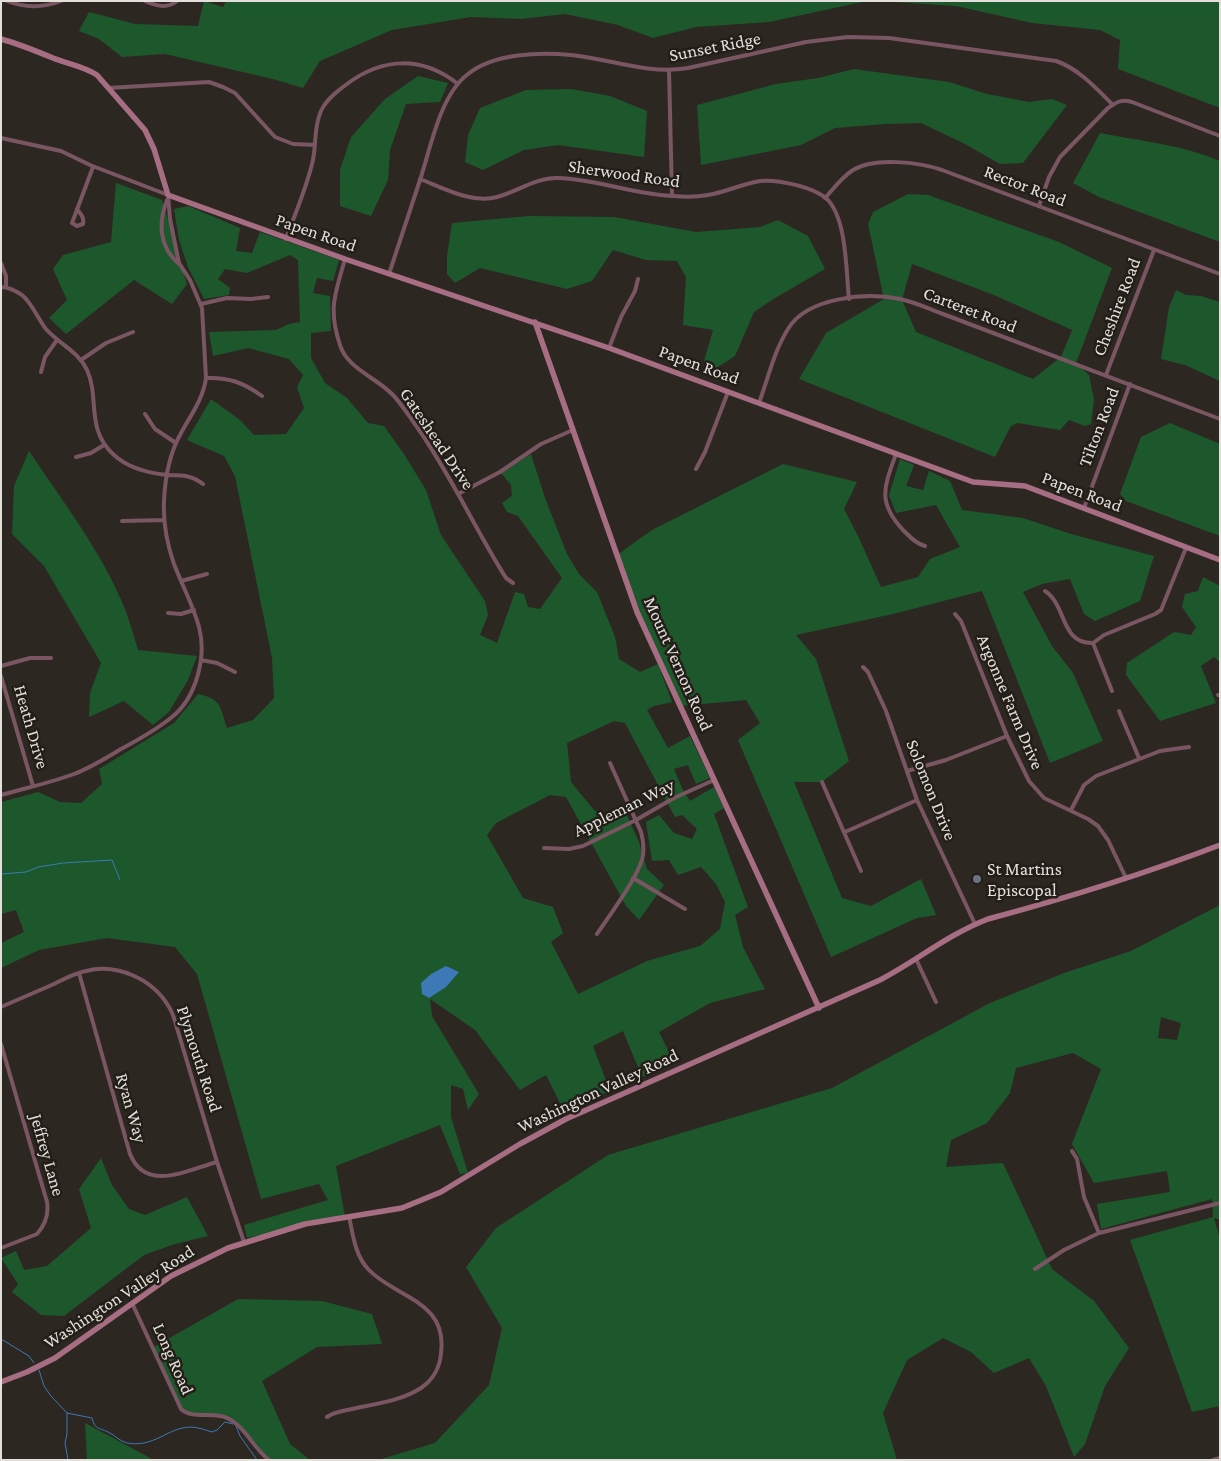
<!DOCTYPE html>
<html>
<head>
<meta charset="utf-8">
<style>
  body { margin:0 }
  #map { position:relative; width:1221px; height:1461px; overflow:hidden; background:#2d2722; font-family:"Crimson Pro",serif }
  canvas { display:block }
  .frame { position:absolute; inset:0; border:2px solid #e3e0dc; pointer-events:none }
</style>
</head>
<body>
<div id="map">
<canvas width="1221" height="1461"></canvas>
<div class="frame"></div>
</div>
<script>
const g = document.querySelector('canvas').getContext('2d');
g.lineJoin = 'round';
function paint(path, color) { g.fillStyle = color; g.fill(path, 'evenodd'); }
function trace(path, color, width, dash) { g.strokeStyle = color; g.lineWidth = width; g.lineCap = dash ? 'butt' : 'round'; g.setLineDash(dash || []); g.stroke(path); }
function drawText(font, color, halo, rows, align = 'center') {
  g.font = font + ' "Crimson Pro",serif'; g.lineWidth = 5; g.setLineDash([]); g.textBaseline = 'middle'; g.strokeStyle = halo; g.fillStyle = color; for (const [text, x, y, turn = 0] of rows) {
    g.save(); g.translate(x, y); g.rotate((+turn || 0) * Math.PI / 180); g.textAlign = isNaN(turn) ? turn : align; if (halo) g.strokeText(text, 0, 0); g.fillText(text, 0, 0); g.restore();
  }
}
const green = new Path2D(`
  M204,1L223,7L226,1H867L769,22L696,27L653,38L618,25L565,14L521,19L471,17L392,30L320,61L303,88L273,79L165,54L122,57L99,39L79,31L89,12L135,24L198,26Z
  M879,1H1220V108L1118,69L1120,40L1100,30L1032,23L956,6Z
  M854,69L949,82L987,94L1029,102L1052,99L1067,105L1023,163L1000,164L965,144L921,123L886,124L835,128L801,145L701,165L697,105L776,84L818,78Z
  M418,76L448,83L440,102L406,104L390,150L388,180L371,216L340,206V170L351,137L385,99Z
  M571,89L610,96L647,111L644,157L558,145L524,150L483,170L465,162L468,135L480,108L526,90Z
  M1100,133C1140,141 1183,145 1220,161V242L1099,197L1073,183Z
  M116,183L162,200L187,284L172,304L134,280L66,334L49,318L67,300L53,269L63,255L111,242Z
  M908,194L928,195L1059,242L1112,268L1076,363L1089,375L1094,400L1091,424L1085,426L1069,420L1060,430L1018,423L1011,426L995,457L799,379L826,333L884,299L868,224L873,212ZM912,264L994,295L1072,330L1061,357L1033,379L916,332L902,300Z
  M188,206L240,228L236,251L252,253L260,232L339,260L333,281L317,278L313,293L330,296L331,331L311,333V358L325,383L347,398L368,423L384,426L404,454L426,490L441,535L485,601L488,615L480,635L497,643L515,592L524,594L528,607L540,609L562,578L518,516L507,512L502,503L512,496L511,485L501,473L531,454L545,498L567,554L579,574L597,592L615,637L619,659L640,672L658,664L672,702L654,706L647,710L668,748L690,736L710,778L696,784L688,765L674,769L682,788L690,801L714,787L724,808L714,814L748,907L735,915L743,947L765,989L710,1003L659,1032L674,1062L642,1077L623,1031L593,1046L610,1091L564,1111L546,1075L520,1090L475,1030L430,999L432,1016L479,1094L468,1110L463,1089L451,1085V1117L468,1173L460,1174L440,1125L336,1166L345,1217L247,1238L244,1225L328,1200L319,1184L261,1199L197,974L175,947L107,938L39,950L1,968V943L24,932L16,910L1,914V802L38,792L60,802L81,803L102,784L99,769L174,723L198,694C222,699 220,707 227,728L253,720L274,698L272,658L235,476L224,456L187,440L211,399L240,420L254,435L286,434L304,408L297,387L303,375L289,359L248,348L213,356L209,332L276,330L289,324L300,322L298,260L290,255L247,273L225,269L218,279L230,288L229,295L204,299L188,267L179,240L174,209ZM614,721L625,723L675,817L682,815L697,829L692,839L674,833L659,815L646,822L652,861L669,860L678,875L701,867L716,884L725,902L720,929L700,946L647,961L578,994L551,942L563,933L553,907L523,898L487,835L496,823L550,795L566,797L626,906L639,920L664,885L647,869L639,842L626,813L608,819L594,810L571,782L567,743Z
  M529,216L614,217L696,232L760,227L778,220L808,236L825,269L775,298L754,312L735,356L713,370L704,361L713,330L683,325L686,277L677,261L646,260L613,250L592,281L567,289L480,268L455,283L447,274V256L452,223Z
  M1176,290L1186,295L1201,296L1220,302V381L1185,365L1161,359L1169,307Z
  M1170,423L1220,444V536L1126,501L1120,494L1141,437Z
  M29,451C63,502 102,552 125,609C130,623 134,636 138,650L197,656L188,680L169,712L153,725L124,701L89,717L90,693L101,663L44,566L12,534L14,486Z
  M900,459L914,465L906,486L923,490L929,471L950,481L962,510L1023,518L1071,534L1154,556L1140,601L1095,621L1084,614L1070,579L1042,584L1023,592L1052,646L1073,673L1103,741L1050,763L982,591L893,614L796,635L816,659L849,761L822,782H794L842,898L871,906L921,879L936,915L917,918L831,957L738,740L760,723L746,700L680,706L637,612L617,555L652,530L783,464L857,482L844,509L858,536L881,587L918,577L930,559L960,547L936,505L896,513L889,495Z
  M1203,577L1220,586V662L1214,657L1201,666L1216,703L1160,721L1126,675L1127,663L1174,632L1191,635L1196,627L1182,607L1185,594L1198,591Z
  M1220,905V1220L1214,1218L1220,1239V1406L1192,1412L1130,1240L1213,1217L1212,1199L1101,1229L1097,1204L1170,1192L1167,1171L1094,1183L1072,1144L1101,1069L1073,1053L1016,1068L1010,1093L987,1123L951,1140L946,1167L1003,1163L1052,1269L1094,1301L1129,1348L1105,1386L1085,1444L1074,1457L1046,1386L1029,1358L994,1373L971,1352L943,1338L907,1360L883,1413L897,1460H378L435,1443L489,1385L502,1328L466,1267L496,1228L608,1155L832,1088L990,1003L1064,973L1131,951ZM1161,1017L1181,1023L1177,1040L1158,1038Z
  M101,1158L112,1185L129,1209L145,1215L187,1197L208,1236L175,1244L144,1255L64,1316L41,1315L12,1292L18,1284L1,1258L16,1251L24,1270L47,1266L91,1228L79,1189Z
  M238,1299L322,1301L372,1314L382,1344L317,1347L262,1381L290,1444L310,1460H269L239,1426L225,1417L184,1412L152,1348Z
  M85,1423L154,1460H87Z`);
const water = new Path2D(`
  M446,966L459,972L446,987L429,998L422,994L421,983L431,974Z`);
const stream = new Path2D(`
  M1,874L26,872L38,867L63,863L112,860L120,880
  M1,1339L29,1356L34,1363
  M39,1370L44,1386L51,1396L67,1413L92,1418C95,1430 98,1427 108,1432C115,1435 119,1441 127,1443C154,1448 167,1428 190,1427C198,1427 205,1430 212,1432L217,1430L225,1422L233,1424
  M67,1413V1434L65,1443L68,1460
  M236,1426L240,1436L257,1460`);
const street = new Path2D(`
  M7,1C25,8 43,8 61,1
  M145,1C156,6 167,9 177,1
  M669,70L672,196
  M108,88L209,82L223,87L235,93L275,137L293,144L315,145
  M1,138L61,151L90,165L168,195L170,219L179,263L190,280L202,308L206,378C203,400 190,416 180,435C169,455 165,479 164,501C163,522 167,544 174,564C182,585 193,605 199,627C207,657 196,698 172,717C156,730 138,740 121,749C106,758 90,768 74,774C50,783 25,788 1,795
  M420,179C443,188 472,204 497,197C517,192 537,177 558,178C597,179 635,195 674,196C685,197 697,197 708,195C726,192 742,184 760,181C777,179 815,187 828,200C847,221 846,271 849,299
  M825,198C834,188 842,177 853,170C874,157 919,162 942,170L1220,274
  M167,200C158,223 159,247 179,264
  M1039,206L1049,177L1060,157L1108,108C1116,102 1122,99 1132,102L1220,136
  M77,209C81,215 84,216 83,224L77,226L72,223L93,167
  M286,239C295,214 306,189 312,164C317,147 313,128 321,111C326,100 336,92 347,84C383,57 422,56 458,84
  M345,259C335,294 328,309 340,345C347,368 375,377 392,394C401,403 409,416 417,427C451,475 475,529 506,578L513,583
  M1,263L6,276V287
  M389,274C399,243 410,211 420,180C431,147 440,95 468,74C494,53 540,52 571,55C611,59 648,75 688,68L806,42L848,37L889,38L1056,61C1079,69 1096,88 1113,105
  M1,287C9,287 16,291 22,295C32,303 38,319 46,329C59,344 79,352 87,370C100,398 85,429 114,455C128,468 148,473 167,475C174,476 182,474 189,477C194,478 199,481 203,484
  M201,304L227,298L251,299L268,297
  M609,348L621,317L635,291L638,279
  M81,360L106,343L133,332
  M41,372L45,357L57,340
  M1106,375L1154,250
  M206,378C229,377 244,383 262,396
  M759,403C768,379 774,351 788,329C807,297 867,292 900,299C915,302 929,309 943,314L1220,419
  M145,414L155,429L176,443
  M896,454C884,487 877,502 903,530C909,536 916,544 925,546
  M76,457L91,453L104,445
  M696,469L705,452L728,392
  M458,494L500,472L541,444L573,430
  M1084,508L1130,384
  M122,521L164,520
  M181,581L207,574
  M1045,591C1067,605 1060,644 1093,643
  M168,613L181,614L194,610
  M955,614L961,621L1007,736L1029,781L1044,798L1088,819L1098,826L1108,840L1126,878
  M201,660L217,663L235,672
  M1,666L30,658H51
  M863,667L868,672L886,711L917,800L975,924
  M1,676L33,786
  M1112,691L1093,643L1104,635L1155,614L1161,610L1186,548
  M1218,695H1220
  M1119,711L1139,758
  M907,771L946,760L1007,736
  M822,782L861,871
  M1071,810L1084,785L1096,776L1160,751L1189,747
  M845,832L917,800
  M544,848L569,849L583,846L636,820L674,798L714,780
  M633,878L685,909
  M597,934C609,916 640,875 643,855C644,847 643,839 641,832L610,763
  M916,959L936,1002
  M79,973L130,1154C146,1193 187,1170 217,1162
  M1,1007C19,999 36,992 54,984C64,979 75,973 86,971C117,963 153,979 169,1007C173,1013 175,1021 177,1028L217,1162L244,1242
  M1,1044L47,1202C49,1214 45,1225 37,1234L1,1248
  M1072,1151L1077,1159L1084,1197L1099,1233
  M1035,1269L1064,1250L1099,1233L1220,1203
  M132,1303L181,1409C193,1420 213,1411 227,1418C245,1426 253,1448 269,1460
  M327,1417C334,1412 343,1411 352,1409C375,1404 401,1401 421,1388C433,1380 440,1367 441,1353C448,1300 395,1298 368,1269C355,1255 353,1235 349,1216
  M1213,1460L1220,1458`);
const secondary = new Path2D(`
  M1,39C19,44 36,51 53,58C68,64 83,66 97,75L145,130L154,149L168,195L345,259L609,348L973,482L1025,486L1220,560
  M535,322L637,612L819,1008
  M1,1382L27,1372L55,1358L171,1276L228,1248L305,1224L402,1208L441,1192L520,1144L566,1119L880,980C918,960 947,935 988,919C1067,898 1144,874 1220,845`);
const markers = [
  [977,879,5,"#6b7280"]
];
const streetNames = [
  ["Sunset Ridge",715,47,-11],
  ["Sherwood Road",624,174,8],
  ["Rector Road",1025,186,21],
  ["Papen Road",316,233,19],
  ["Cheshire Road",1117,307,-69],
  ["Carteret Road",970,310,21],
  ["Papen Road",699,365,20],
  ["Tilton Road",1099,427,-69],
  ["Gateshead Drive",437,439,56],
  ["Papen Road",1082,492,21],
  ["Mount Vernon Road",678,664,66],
  ["Argonne Farm Drive",1010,702,67],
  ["Heath Drive",31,727,74],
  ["Solomon Drive",931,790,68],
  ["Appleman Way",624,808,-26],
  ["Plymouth Road",199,1059,72],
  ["Washington Valley Road",598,1091,-25],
  ["Ryan Way",131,1108,74],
  ["Jeffrey Lane",47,1155,74],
  ["Washington Valley Road",119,1297,-33],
  ["Long Road",173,1359,66]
];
const poiNames = [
  ["St Martins",987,869],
  ["Episcopal",987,890]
];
paint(green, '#1d582c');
paint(water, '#3d79b6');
trace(stream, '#3d79b6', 1);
trace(street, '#7a5662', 4);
trace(secondary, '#a76e83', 5.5);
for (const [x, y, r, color] of markers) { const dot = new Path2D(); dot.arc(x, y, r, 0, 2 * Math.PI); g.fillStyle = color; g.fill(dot); trace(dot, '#231e18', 2); }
drawText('18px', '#e3e0dc', '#231e18', streetNames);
drawText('18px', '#e3e0dc', '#231e18', poiNames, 'left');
</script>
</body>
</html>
